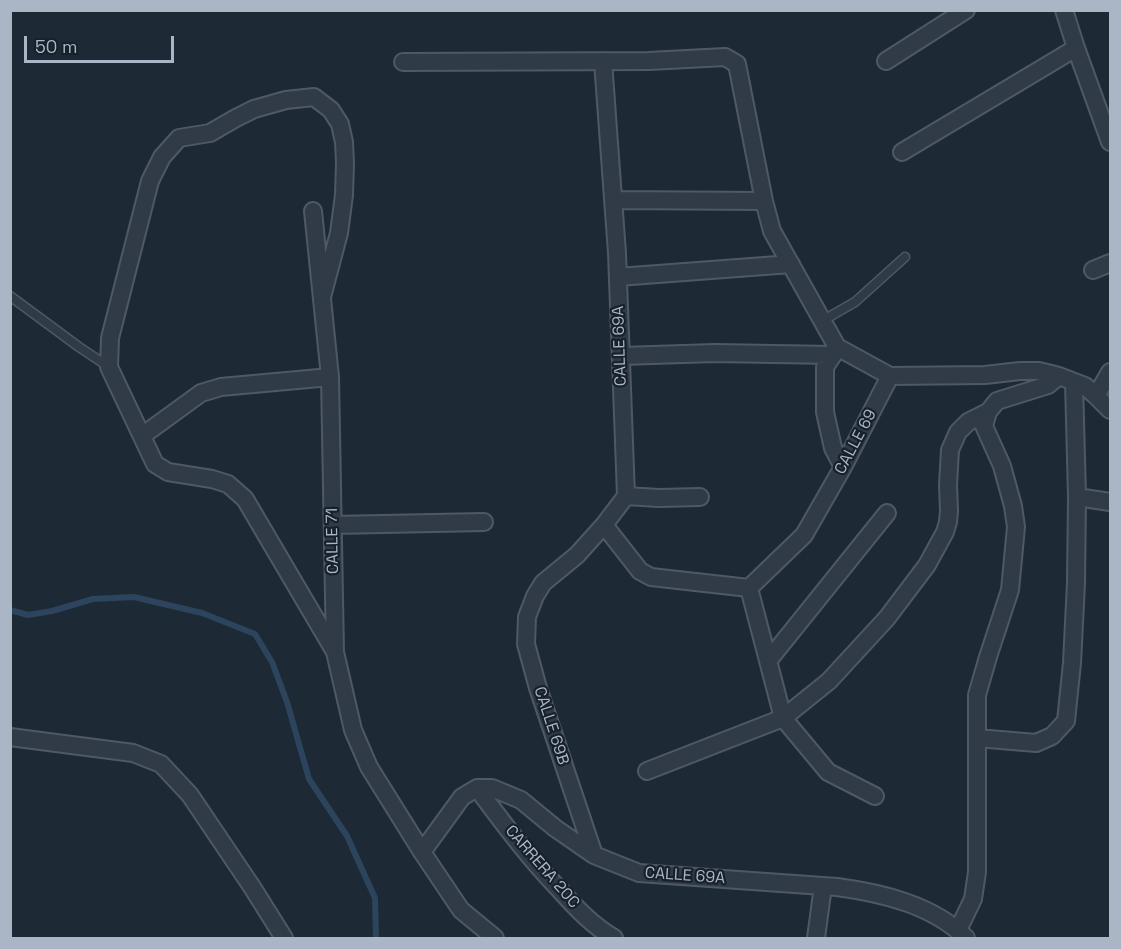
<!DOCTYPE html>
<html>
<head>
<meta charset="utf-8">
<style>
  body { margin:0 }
  #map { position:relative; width:1121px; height:949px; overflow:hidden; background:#1d2a36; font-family:"Space Grotesk",sans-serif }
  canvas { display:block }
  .frame { position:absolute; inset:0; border:12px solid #aab6c5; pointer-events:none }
  .scale { position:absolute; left:24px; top:36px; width:150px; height:27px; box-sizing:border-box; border:3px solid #aab6c5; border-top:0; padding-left:8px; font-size:18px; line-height:21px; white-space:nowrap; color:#aab6c5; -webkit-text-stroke:4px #17202b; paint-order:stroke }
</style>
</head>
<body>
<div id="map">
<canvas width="1121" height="949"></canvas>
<div class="frame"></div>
<div class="scale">50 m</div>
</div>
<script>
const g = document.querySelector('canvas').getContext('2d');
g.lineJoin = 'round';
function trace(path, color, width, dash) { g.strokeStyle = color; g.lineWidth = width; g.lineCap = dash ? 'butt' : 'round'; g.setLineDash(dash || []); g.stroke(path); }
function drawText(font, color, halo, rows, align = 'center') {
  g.font = font + ' "Space Grotesk",sans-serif'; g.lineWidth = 4.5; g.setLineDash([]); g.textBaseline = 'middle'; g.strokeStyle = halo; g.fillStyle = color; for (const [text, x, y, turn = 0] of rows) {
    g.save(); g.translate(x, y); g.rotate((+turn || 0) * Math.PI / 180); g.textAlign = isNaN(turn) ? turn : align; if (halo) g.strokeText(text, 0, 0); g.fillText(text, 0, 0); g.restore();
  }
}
const stream = new Path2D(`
  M10,610L28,615L52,611L93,599L134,597L202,613L255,634L272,662L287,702L309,779L347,836L375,898L376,938`);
const service = new Path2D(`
  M10,296L79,347L109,367
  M822,321L855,302L905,257`);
const minor = new Path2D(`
  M1064,10L1076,48L1110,142
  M886,61L966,10
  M403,62L649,61L725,57L737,64L764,201L772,231L837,347L890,376L843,467L804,535L749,588L783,718L828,772L875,796
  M902,152L1076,48
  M613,200L764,201
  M313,211L330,377L335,652L353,730L369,767L422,852L461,910L495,938
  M1093,270L1110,263
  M618,277L791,264
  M322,297L339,233L344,195L345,163L344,142L340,124L331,110L314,97L286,100L254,109L236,118L210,133L179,138L162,157L150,181L110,338L109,367L155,464L168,472L212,479L228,484L245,499L335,652
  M837,349L825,367V412L833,448L843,467
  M621,356L715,353L833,355
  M1110,372L1096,396L1110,410
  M890,376L985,375L1020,371H1039L1059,376L1085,386L1096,396
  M142,436L201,393L221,387L330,377
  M626,496L659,498L700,497
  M1077,497L1110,502
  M333,525L484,522
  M604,525L640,571L651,577L749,588
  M768,661L887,513
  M10,737L133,753L161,764L190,795L252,887L284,938
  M977,738L1036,743L1052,736L1066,721L1072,663L1076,583L1077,497L1074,382
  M647,771L783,718L829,681L887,618L927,565L945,532L948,522L949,511L948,485L950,450L958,432L968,422L988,412
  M477,788C503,823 529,858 559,889C576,908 593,926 614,938
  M422,852L462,797L477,788H492L521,800L555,828L594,855L639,873L837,887C882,893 933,905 966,938
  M594,855L538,688L526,644L527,617L535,596L543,583L577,555L604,525L626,496L617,253L603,61
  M958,930L973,899L977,872V695L988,657L1010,590L1016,527L1013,506L1002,466L984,426L988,412L997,401L1048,385L1059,376
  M816,938L823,886`);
const streetNames = [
  ["CALLE 69A",620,346,-92],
  ["CALLE 69",856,442,-62],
  ["CALLE 71",333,541,-91],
  ["CALLE 69B",551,726,72],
  ["CARRERA 20C",542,867,49],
  ["CALLE 69A",685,876,4]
];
trace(stream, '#2d445d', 6);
trace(service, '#4e5965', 11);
trace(minor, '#4e5965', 20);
trace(service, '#313b47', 8);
trace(minor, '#313b47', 16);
drawText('16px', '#aab6c5', '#17202b', streetNames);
</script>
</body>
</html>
